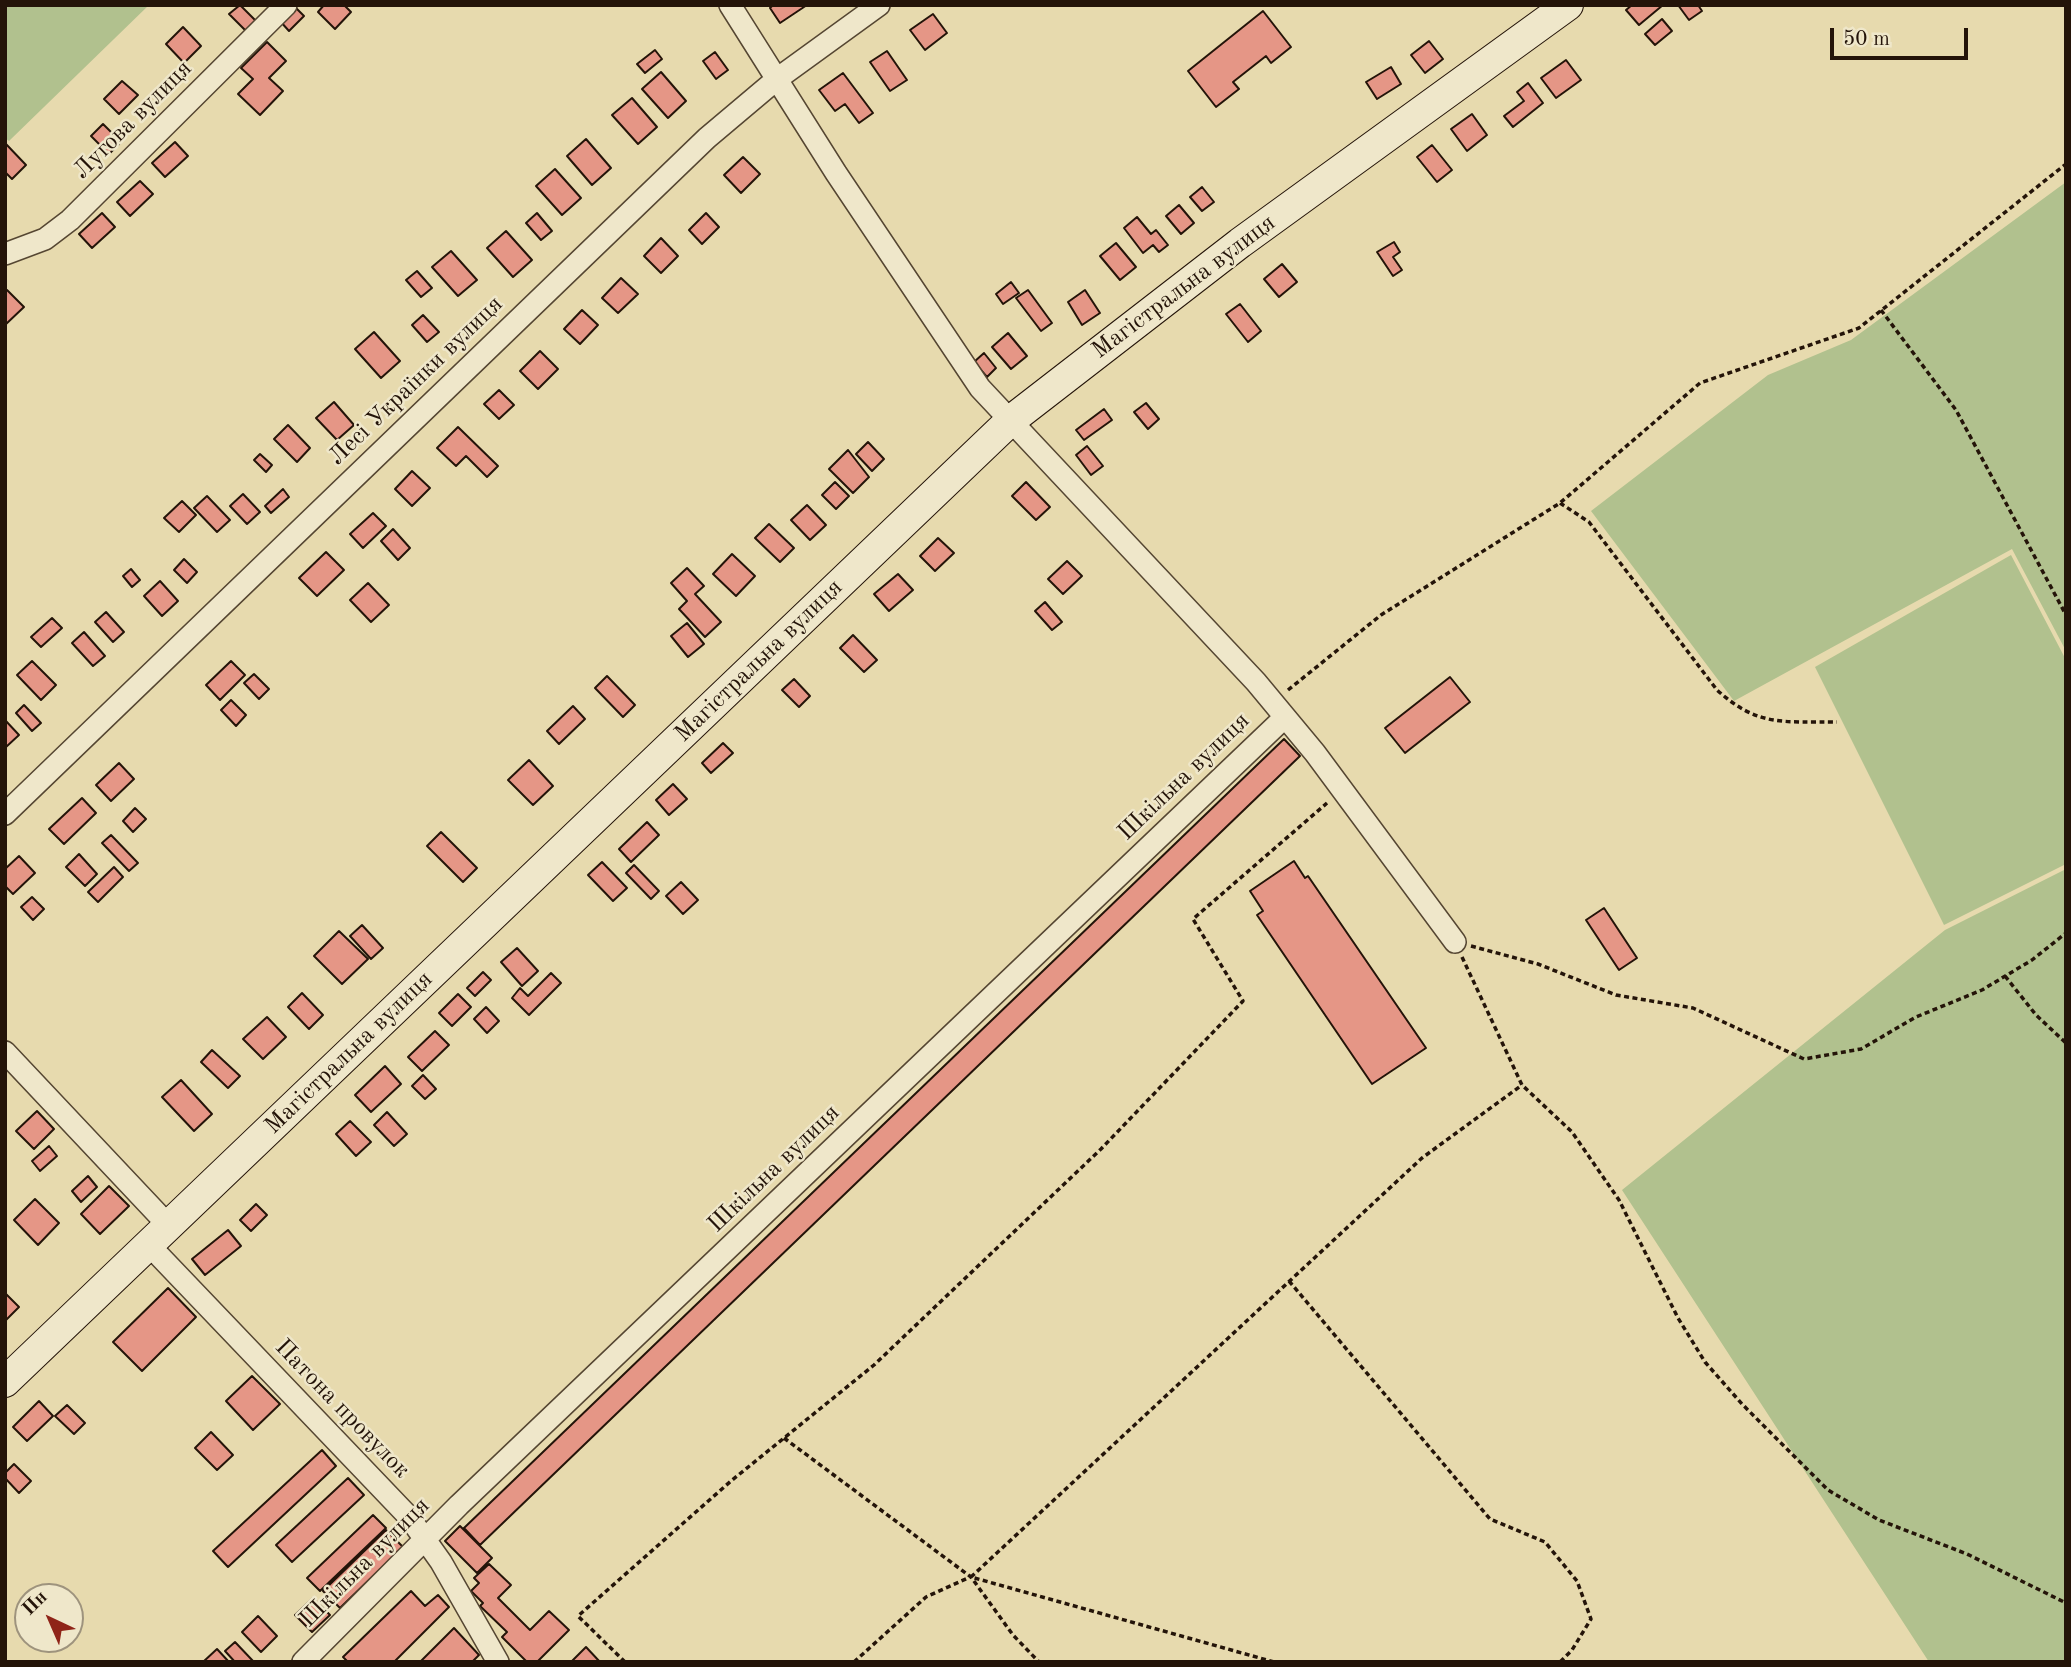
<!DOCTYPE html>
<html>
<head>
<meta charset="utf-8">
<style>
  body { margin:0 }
  #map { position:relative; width:2071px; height:1667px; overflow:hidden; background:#e7daae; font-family:"Old Standard TT",serif }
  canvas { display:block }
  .frame { position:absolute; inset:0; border:7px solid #241409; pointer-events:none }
  .north { position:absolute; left:14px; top:1583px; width:70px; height:70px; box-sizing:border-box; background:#efe7ca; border:2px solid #9e937d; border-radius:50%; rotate:316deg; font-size:19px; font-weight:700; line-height:28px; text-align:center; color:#241409 }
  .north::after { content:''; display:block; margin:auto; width:24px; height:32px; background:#8f2418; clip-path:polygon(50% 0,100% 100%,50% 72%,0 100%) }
  .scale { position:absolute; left:1830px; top:28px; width:138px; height:32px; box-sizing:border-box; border:4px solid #241409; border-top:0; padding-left:9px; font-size:21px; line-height:24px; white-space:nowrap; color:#241409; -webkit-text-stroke:5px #efe7ca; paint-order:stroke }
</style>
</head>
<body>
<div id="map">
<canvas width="2071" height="1667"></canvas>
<div class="frame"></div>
<div class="north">Пн</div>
<div class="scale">50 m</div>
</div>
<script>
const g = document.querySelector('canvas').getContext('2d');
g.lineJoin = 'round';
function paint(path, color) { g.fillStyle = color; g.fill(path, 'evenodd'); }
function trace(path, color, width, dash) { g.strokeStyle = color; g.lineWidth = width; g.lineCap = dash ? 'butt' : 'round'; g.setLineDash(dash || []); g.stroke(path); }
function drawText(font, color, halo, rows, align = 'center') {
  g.font = font + ' "Old Standard TT",serif'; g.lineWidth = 5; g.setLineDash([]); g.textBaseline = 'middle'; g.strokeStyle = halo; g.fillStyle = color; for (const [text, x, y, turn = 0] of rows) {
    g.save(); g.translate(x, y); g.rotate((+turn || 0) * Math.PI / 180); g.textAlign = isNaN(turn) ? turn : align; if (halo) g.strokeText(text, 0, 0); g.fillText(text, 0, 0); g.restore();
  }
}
const green = new Path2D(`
  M5,5H149L9,141L5,138Z
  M2066,182V651L2012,549L1734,701L1591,511L1768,375L1851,340Z
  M2011,555L2066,660V864L1944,925L1815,667Z
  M2066,869V1662H1929L1622,1190L1945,930Z`);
const building = new Path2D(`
  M240,5L256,21L246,31L229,14Z
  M324,5H344L351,12L335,29L318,12Z
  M773,5H807L780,23L770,8Z
  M1632,5H1663L1639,25L1626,10Z
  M1678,5H1698L1702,11L1689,20Z
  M295,7L304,16L289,31L280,21Z
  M1263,11L1291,47L1271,63L1266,56L1233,82L1239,89L1216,107L1188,71Z
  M933,14L947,33L925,50L910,30Z
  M1662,19L1672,31L1655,45L1645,34Z
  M183,27L201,46L184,63L166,44Z
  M1429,41L1443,59L1425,73L1411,55Z
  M267,42L286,61L269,78L283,91L260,115L238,94L253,79L241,68Z
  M655,50L662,59L645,73L637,64Z
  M887,51L907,80L890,91L870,62Z
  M715,52L728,70L716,79L703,61Z
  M1566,60L1581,80L1556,98L1541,78Z
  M1391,67L1401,84L1377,99L1366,82Z
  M661,72L686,101L668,118L642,89Z
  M843,73L873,113L859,123L845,104L835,111L819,90Z
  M122,81L138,95L119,114L104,99Z
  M1528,83L1543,103L1513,127L1504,116L1524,101L1517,92Z
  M632,98L657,127L638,144L612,115Z
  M1472,114L1487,135L1467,151L1451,129Z
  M103,124L121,142L109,154L91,136Z
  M586,139L611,168L592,185L567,156Z
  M175,142L188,156L165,177L152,163Z
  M5,143L26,165L12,179L5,172Z
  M1432,145L1452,170L1437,182L1417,157Z
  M743,157L760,174L741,193L724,175Z
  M555,169L581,198L562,215L536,186Z
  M140,181L153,194L130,216L117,202Z
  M1202,187L1214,202L1202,211L1190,197Z
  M1179,205L1194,223L1181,234L1166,216Z
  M102,213L115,227L92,248L79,234Z
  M537,213L552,231L541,240L526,223Z
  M706,213L719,227L702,244L689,230Z
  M1137,217L1151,234L1156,230L1168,245L1159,252L1153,245L1143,253L1124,228Z
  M506,231L532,260L513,277L487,248Z
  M661,238L678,256L661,273L644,256Z
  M1394,242L1400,252L1393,257L1402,270L1393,276L1377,252Z
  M1116,243L1136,267L1120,280L1100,256Z
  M451,251L477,280L458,296L432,267Z
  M1282,264L1297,282L1279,297L1264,279Z
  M417,271L432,288L421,297L406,280Z
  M621,278L638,294L618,313L602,298Z
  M1011,282L1019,293L1003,304L996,294Z
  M7,290L24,307L5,325V292Z
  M1028,290L1052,323L1041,331L1016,298Z
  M1085,290L1100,313L1082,325L1068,302Z
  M1240,304L1261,331L1248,342L1226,314Z
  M582,310L598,325L580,344L564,329Z
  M423,315L439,332L427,342L412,325Z
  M374,332L400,361L381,378L355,349Z
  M1008,333L1027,356L1011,369L992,347Z
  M540,351L558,369L538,389L520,371Z
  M984,353L996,368L987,377L974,362Z
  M499,390L514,405L499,419L484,404Z
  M334,402L354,425L337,440L316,418Z
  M1146,403L1159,419L1148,429L1134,412Z
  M1104,409L1112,420L1084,440L1076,430Z
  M288,425L310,448L297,462L274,439Z
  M458,427L498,466L487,477L466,456L456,466L437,448Z
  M868,442L884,459L872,471L856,454Z
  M1087,446L1103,466L1091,475L1076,455Z
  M848,450L869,477L853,493L829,469Z
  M260,454L272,465L266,472L254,460Z
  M412,471L430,488L412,506L395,489Z
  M835,482L849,496L836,509L822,495Z
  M1026,482L1050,507L1036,520L1012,496Z
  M283,489L289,497L271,513L265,506Z
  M243,494L260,512L247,524L230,506Z
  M207,496L230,520L217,532L194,508Z
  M182,501L196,515L179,532L164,518Z
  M807,505L826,525L810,540L791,520Z
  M373,513L386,526L363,548L350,534Z
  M769,524L794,548L780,562L755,538Z
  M393,529L410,548L398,560L381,541Z
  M938,538L954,553L935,571L920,556Z
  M326,552L344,570L317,596L299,578Z
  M732,554L755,576L736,596L713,574Z
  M184,559L197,572L187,583L174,570Z
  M1067,561L1082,576L1063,594L1048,579Z
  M687,568L704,586L695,594L721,622L705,637L679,609L687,601L671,583Z
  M131,569L140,580L132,587L123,576Z
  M898,574L913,590L889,611L874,594Z
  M160,581L178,601L162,616L144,596Z
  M368,583L389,605L371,622L350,600Z
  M1045,602L1062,622L1052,630L1035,611Z
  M106,612L124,632L113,642L95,622Z
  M52,618L62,628L41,647L31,637Z
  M687,623L704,644L688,657L671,636Z
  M84,632L105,656L93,666L72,643Z
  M853,635L877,660L864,672L840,648Z
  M32,661L56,685L41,700L17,675Z
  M231,661L245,675L220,700L206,685Z
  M254,674L269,689L259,699L244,683Z
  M607,676L635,705L623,717L595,688Z
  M1450,677L1470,702L1405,753L1385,728Z
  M794,679L810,696L799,707L782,690Z
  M231,700L246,715L236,726L221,710Z
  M24,705L41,723L32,731L16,713Z
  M573,706L585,719L559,744L547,731Z
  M5,720L19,735L6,747L5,746Z
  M1284,739L1300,756L480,1545L464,1528Z
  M723,743L733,753L711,773L702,763Z
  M529,760L553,786L533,805L508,780Z
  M119,763L134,779L111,801L96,785Z
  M673,784L687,799L669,815L656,800Z
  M82,798L96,813L64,844L49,829Z
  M135,808L146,819L133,832L123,821Z
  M647,822L659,835L631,862L619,849Z
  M441,832L477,868L463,882L427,846Z
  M111,835L138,863L129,871L102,843Z
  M79,854L97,874L85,886L66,867Z
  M19,856L35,873L13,894L5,886V869Z
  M1294,861L1305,878L1308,876L1426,1048L1372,1084L1257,915L1263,911L1250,891Z
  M602,862L627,888L613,901L588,875Z
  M634,865L659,891L651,899L626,873Z
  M114,867L123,877L98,902L88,892Z
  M681,882L698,900L683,914L666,896Z
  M32,897L44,909L33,920L21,907Z
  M1604,908L1637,958L1619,970L1586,920Z
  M362,925L383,948L371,959L350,936Z
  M339,931L368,959L342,984L314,956Z
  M517,948L538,971L522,986L501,962Z
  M483,972L491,980L475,996L467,988Z
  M551,973L561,983L529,1015L512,998L520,988L528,996Z
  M302,993L323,1015L309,1029L288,1007Z
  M458,994L471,1007L452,1026L439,1013Z
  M486,1007L499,1021L487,1033L474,1019Z
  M267,1017L286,1037L263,1059L243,1039Z
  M435,1031L449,1045L422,1071L408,1057Z
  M212,1050L240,1076L228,1088L201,1062Z
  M385,1066L401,1084L371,1112L355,1095Z
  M423,1075L436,1089L425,1099L412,1086Z
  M181,1080L212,1114L194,1131L162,1097Z
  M37,1111L54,1129L34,1149L16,1131Z
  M387,1112L407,1134L394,1146L374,1125Z
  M350,1121L371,1142L356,1156L336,1134Z
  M49,1146L57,1156L40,1171L32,1161Z
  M88,1176L97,1187L81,1202L72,1191Z
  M109,1186L129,1206L100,1234L81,1214Z
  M35,1199L59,1223L38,1245L14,1220Z
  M256,1204L267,1215L251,1231L240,1220Z
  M228,1230L241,1246L205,1275L192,1259Z
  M168,1288L196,1317L142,1371L113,1342Z
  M5,1293L19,1307L5,1321Z
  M252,1376L280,1404L253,1430L226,1401Z
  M39,1401L53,1416L27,1441L13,1427Z
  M67,1405L85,1423L74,1434L55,1416Z
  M211,1432L233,1455L217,1470L195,1448Z
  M322,1450L336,1466L228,1567L213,1551Z
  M14,1464L31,1481L19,1493L5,1478V1473Z
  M348,1478L364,1495L292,1562L276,1545Z
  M373,1515L386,1528L320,1591L307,1578Z
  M460,1526L492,1558L477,1573L445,1541Z
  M386,1530L403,1547L340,1608L323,1591Z
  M489,1564L511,1585L498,1598L530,1630L549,1611L569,1630L537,1662H527L502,1637L507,1632L480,1606L483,1603L471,1591L479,1583L474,1578Z
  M411,1591L425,1606L438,1595L449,1607L394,1662H348L343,1657Z
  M313,1598L330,1615L312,1632L295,1615Z
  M258,1616L277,1636L261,1652L242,1632Z
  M454,1628L479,1655L472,1662H420Z
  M235,1642L253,1661L252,1662H235L225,1651Z
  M586,1647L600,1662H571Z
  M217,1649L229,1662H203Z`);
const path = new Path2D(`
  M1881,310L1956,410L2066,615
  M1560,503L1589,522L1717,690C1759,728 1784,721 1837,722
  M1288,690L1381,615L1560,503L1700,383L1859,328L2066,164
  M1471,946L1538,964L1616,995L1693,1008L1804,1059L1861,1049L1916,1017L1982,990L2032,960L2066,933
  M1462,957L1522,1085L1572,1132L1619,1200L1678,1318L1705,1362L1742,1404L1828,1490L1879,1520L1967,1554L2066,1603
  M2005,976L2036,1015L2066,1043
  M1289,1281L1490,1519L1545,1542L1577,1581L1591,1619L1572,1650L1560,1662
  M784,1438L971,1577L1013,1635L1039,1662
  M625,1662L578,1616L731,1481L874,1365L1101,1149L1243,1001L1193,919L1327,803
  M854,1662L926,1597L970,1577
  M1274,1662L971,1577L1422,1158L1522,1085`);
const minor = new Path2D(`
  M730,5L836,173L980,388L1256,682L1315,753L1455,942
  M5,254L45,239L70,220L286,5
  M5,814L707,138L777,79L879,5
  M5,1052L169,1226
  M149,1245L409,1517L441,1562L498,1662
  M303,1662L459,1505L1284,718`);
const secondary = new Path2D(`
  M5,1382L1010,421L1240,243L1568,5`);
const streetNames = [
  ["Лугова вулиця",133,120,-45],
  ["Магістральна вулиця",1184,287,-37],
  ["Лесі Українки вулиця",416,381,-44],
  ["Магістральна вулиця",759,661,-44],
  ["Шкільна вулиця",1184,777,-44],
  ["Магістральна вулиця",349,1053,-44],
  ["Шкільна вулиця",774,1169,-44],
  ["Патона провулок",342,1409,46],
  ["Шкільна вулиця",365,1563,-45]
];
paint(green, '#b1c18e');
paint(building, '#e59686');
trace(building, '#241409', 2);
trace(minor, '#554632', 24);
trace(secondary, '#241409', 32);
trace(path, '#241409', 3.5, [5, 3.5]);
trace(minor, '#efe7ca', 21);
trace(secondary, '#efe7ca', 30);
drawText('24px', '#241409', '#efe7ca', streetNames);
</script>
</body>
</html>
